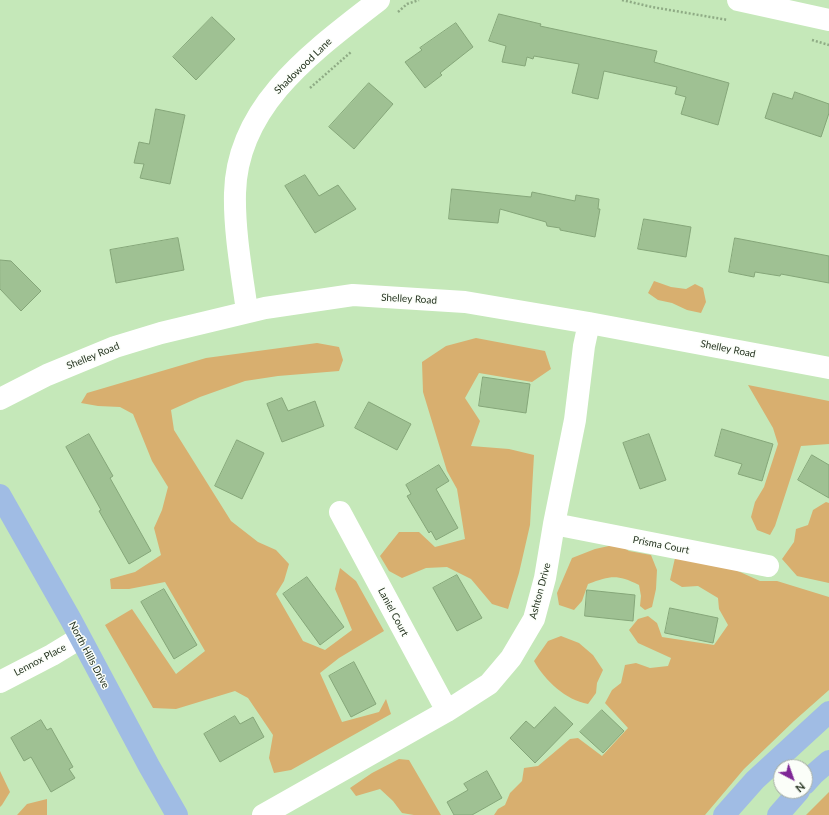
<!DOCTYPE html>
<html>
<head>
<meta charset="utf-8">
<style>
  body { margin:0 }
  #map { position:relative; width:829px; height:815px; overflow:hidden; background:#c5e8b9; font-family:Lato,sans-serif }
  canvas { display:block }
  .north { position:absolute; left:773px; top:759px; width:40px; height:40px; box-sizing:border-box; background:#fbfef9; border:1px solid #a5ada2; border-radius:50%; rotate:139deg; font-size:11px; font-weight:700; line-height:16px; text-align:center; color:#253320 }
  .north::after { content:''; display:block; margin:auto; width:14px; height:18px; background:#7e2796; clip-path:polygon(50% 0,100% 100%,50% 72%,0 100%) }
</style>
</head>
<body>
<div id="map">
<canvas width="829" height="815"></canvas>
<div class="north">N</div>
</div>
<script>
const g = document.querySelector('canvas').getContext('2d');
g.lineJoin = 'round';
function paint(path, color) { g.fillStyle = color; g.fill(path, 'evenodd'); }
function trace(path, color, width, dash) { g.strokeStyle = color; g.lineWidth = width; g.lineCap = dash ? 'butt' : 'round'; g.setLineDash(dash || []); g.stroke(path); }
function drawText(font, color, halo, rows, align = 'center') {
  g.font = font + ' Lato,sans-serif'; g.lineWidth = 3; g.setLineDash([]); g.textBaseline = 'middle'; g.strokeStyle = halo; g.fillStyle = color; for (const [text, x, y, turn = 0] of rows) {
    g.save(); g.translate(x, y); g.rotate((+turn || 0) * Math.PI / 180); g.textAlign = isNaN(turn) ? turn : align; if (halo) g.strokeText(text, 0, 0); g.fillText(text, 0, 0); g.restore();
  }
}
const green = new Path2D(`
  M654,281L671,287L686,289L695,284L703,288L706,302L701,313L687,310L672,303L658,300L648,293Z
  M476,338L545,351L551,369L532,382L479,373L465,398L480,421L471,446L509,449L534,455L530,525L519,573L508,609L492,604L471,579L447,567L426,568L402,578L389,571L380,556L399,532H419L435,547L465,539L457,489L447,471L423,392L422,362L446,346Z
  M317,343L339,347L343,360L339,371L278,376L245,381L200,397L171,410L174,430L231,521L258,542L276,550L289,564L284,581L276,594L303,641L325,650L352,630L335,589L340,568L356,581L384,631L339,658L320,673L342,722L379,712L386,699L391,714L291,770L274,773L269,758L273,735L248,698L235,691L176,709L153,708L105,625L132,609L176,674L205,651L165,582L129,589H111L110,579L135,572L161,555L154,528L162,510L168,487L152,461L133,414L120,407L98,406L81,403L87,393L206,358Z
  M748,385L829,401V444L801,446L775,526L770,535L757,530L751,517L755,502L764,487L778,444L773,428Z
  M826,502L829,503V583L797,576L782,559L794,542L796,529L808,525L813,510Z
  M618,544L629,551L651,555L657,570L656,589L652,607L645,610L640,606L641,596L639,585C616,574 611,576 588,584L582,601L574,610L559,605L557,593L572,558L595,549Z
  M675,558L720,563L760,581H777L829,597V690L794,721L744,769L705,815H494L498,809L505,805L510,793L522,781L524,768L538,766L570,739L578,738L602,756L628,728L605,703L612,690L621,683L625,665L636,663L650,668L668,666L671,658L638,643L629,630L638,619L648,616L657,623L662,637L714,645L728,625L719,609L718,598L698,586L682,587L670,580Z
  M561,636L579,643L593,655L603,670L597,683L596,693L588,704C566,700 545,681 534,661L548,641Z
  M399,759L409,760L441,815H414L402,813L393,801L380,789L356,796L350,788L372,773Z
  M0,771L10,792L2,805L0,807Z
  M829,792V815H806Z
  M47,799V815H17L27,804Z`);
const building = new Path2D(`
  M499,14L541,24L540,26L657,51L654,62L729,83L718,125L681,114L686,97L675,94L677,87L604,71L598,99L572,93L579,64L534,56L533,59L527,57L525,66L502,62L506,46L489,41Z
  M212,17L235,39L196,80L173,57Z
  M456,23L473,47L440,73L442,75L425,88L405,62L422,50L420,48Z
  M369,83L393,104L354,149L329,127Z
  M795,92L829,104V113L821,137L765,118L773,93L792,99Z
  M156,109L185,115L170,184L140,178L144,164L134,163L139,142L149,144Z
  M305,175L319,196L338,185L356,209L315,233L285,186Z
  M452,189L531,197L532,192L575,201L576,195L599,199L598,209H600L595,237L560,230V228L547,226L546,222L500,209L498,223L449,219Z
  M644,219L691,227L686,257L638,249Z
  M178,238L184,270L116,283L110,250Z
  M735,238L829,256V283L781,274L780,276L755,272L754,277L729,272Z
  M0,260L11,261L41,291L21,311L0,289Z
  M483,377L530,384L526,413L479,406Z
  M282,398L288,411L315,401L324,426L282,442L267,404Z
  M369,402L411,424L397,450L355,428Z
  M722,429L773,444L762,481L738,474L742,464L715,456Z
  M89,434L113,476L110,478L151,551L129,564L99,511L101,510L66,447Z
  M649,434L666,480L640,489L623,443Z
  M237,440L264,453L242,499L215,486Z
  M812,455L829,465V498L798,480Z
  M439,465L449,481L436,489L458,528L436,540L431,531L429,533L407,496L411,494L406,485Z
  M457,575L482,618L457,631L433,588Z
  M307,577L344,627L320,645L283,594Z
  M164,589L197,645L174,659L141,602Z
  M587,590L635,595L633,621L585,616Z
  M670,608L718,618L713,643L665,633Z
  M354,662L376,704L351,717L329,676Z
  M555,707L573,724L535,763L510,738L526,721L534,728Z
  M602,710L624,731L603,753L580,732Z
  M235,716L240,724L253,717L264,737L220,762L204,734Z
  M41,720L47,730L51,728L73,767L69,769L75,778L51,792L31,757L24,761L11,738Z
  M487,771L502,798L472,815H454L447,802L468,790L464,784Z`);
const path = new Path2D(`
  M622,0L652,7L728,20
  M398,12L407,4L419,0
  M812,40L829,45
  M310,88L351,52`);
const minor = new Path2D(`
  M738,0L829,20
  M247,311C242,274 234,231 235,193C237,104 315,50 379,0
  M0,399L47,375L115,347L161,333L265,308L353,295L465,302L589,323L829,368
  M340,512L447,711
  M554,524L768,566
  M0,682L52,655L80,638
  M263,815L447,711L489,684L511,658L534,619L545,578L554,524L575,420L584,346L589,323`);
const major = new Path2D(`
  M0,495L71,620L149,766L177,815
  M805,784L814,774L829,761
  M724,815L755,780L829,712
  M778,815L799,791`);
const streetNames = [
  ["Shadowood Lane",303,66,-44],
  ["Shelley Road",409,299,3],
  ["Shelley Road",728,349,11],
  ["Shelley Road",93,356,-22],
  ["Prisma Court",661,545,11],
  ["Ashton Drive",540,591,-75],
  ["Laniel Court",393,612,62],
  ["North Hills Drive",89,655,62],
  ["Lennox Place",40,660,-28]
];
paint(green, '#d8af6f');
paint(building, '#9fc193');
trace(building, '#85a679', 1);
trace(path, '#8fab85', 2.5, [2, 2]);
trace(minor, '#fff', 22);
trace(major, '#a0bce4', 22);
drawText('10px', '#253320', '#fbfef9', streetNames);
</script>
</body>
</html>
